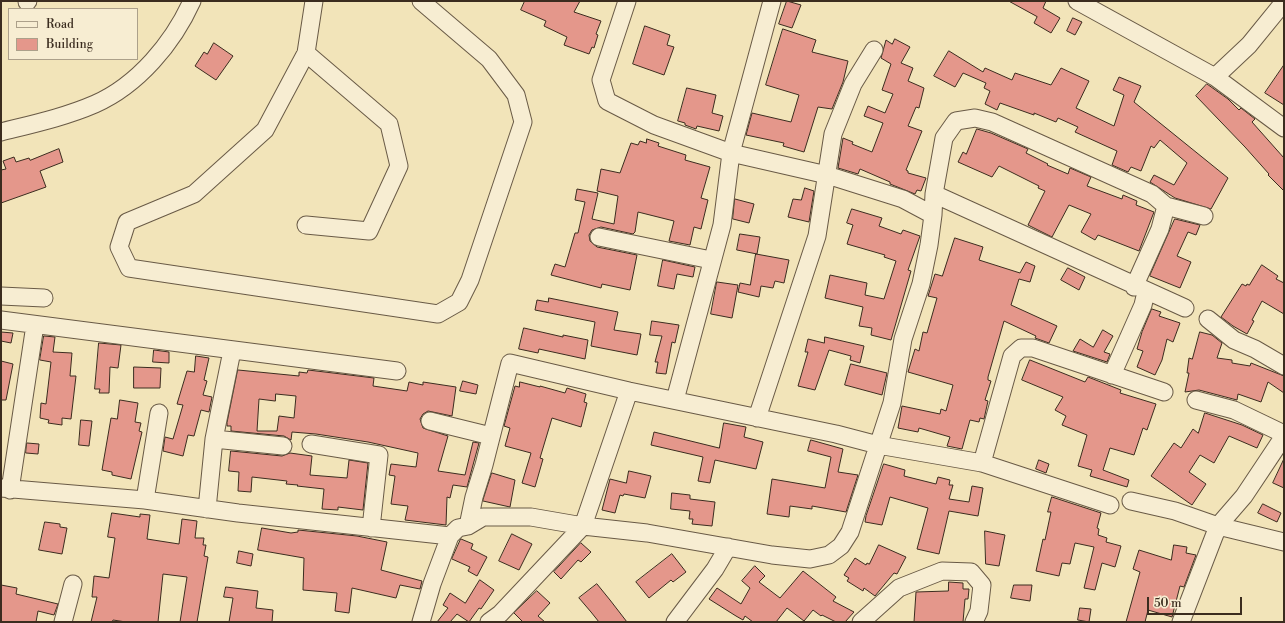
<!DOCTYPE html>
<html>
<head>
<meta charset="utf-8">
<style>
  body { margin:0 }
  #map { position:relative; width:1285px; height:623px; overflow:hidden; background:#f2e4b9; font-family:"Libre Bodoni",serif }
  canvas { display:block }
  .frame { position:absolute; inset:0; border:2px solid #3b2c1f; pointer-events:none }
  .legend { position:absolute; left:8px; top:8px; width:130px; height:52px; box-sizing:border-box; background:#f7edd2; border:1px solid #aca08a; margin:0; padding:5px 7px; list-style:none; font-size:12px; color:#3b2c1f }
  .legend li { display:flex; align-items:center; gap:8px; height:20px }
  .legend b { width:20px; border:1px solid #aca08a }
  .scale { position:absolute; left:1147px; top:597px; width:95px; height:18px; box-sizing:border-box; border:2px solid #3b2c1f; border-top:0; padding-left:5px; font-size:12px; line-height:14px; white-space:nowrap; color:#3b2c1f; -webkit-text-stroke:3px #f7edd2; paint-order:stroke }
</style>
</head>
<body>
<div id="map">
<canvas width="1285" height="623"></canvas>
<div class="frame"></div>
<ul class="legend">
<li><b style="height:5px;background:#f7edd2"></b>Road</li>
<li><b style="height:11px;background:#e4978b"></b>Building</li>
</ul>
<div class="scale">50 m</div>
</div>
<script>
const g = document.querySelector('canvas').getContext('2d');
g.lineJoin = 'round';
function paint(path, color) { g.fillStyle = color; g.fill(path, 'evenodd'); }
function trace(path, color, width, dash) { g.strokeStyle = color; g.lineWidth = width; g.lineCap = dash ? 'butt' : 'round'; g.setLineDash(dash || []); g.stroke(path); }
const building = new Path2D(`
  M525,1H580L574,12L601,21L596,34L598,35L594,48L592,47L589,54L564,45L567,37L544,26L546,21L521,10Z
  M787,1L801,5L792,28L779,24Z
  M1009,1H1046L1043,8L1060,18L1051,33L1034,23L1037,17Z
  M1073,18L1082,22L1075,35L1067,31Z
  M645,26L670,35L667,45L674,47L664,75L633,64Z
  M783,29L816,40L812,52L848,61L843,82L832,109L818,107L804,152L783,146L784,143L746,135L752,113L791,122L799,95L766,85Z
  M895,39L910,47L901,63L913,68L908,81L924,88L919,108L916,107L908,126L922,131L906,170L908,171V173L926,178L921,191L917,190L915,194L890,184V182L860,169L858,174L838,168L843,138L853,142L852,144L872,152L883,123L864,116L868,106L885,113L893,94L882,90L891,64L881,58L886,40L892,44Z
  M214,43L233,56L216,80L195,66L204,52L207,54Z
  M949,51L983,72L985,68L1012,80L1015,73L1051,85L1061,68L1089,81L1076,108L1114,126L1124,95L1113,90L1119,77L1141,86L1134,102L1228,178L1211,209L1175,198L1150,182L1154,175L1174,185L1187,163L1160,140L1154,148L1151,146L1141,171L1131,167L1128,172L1112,165L1117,151L1075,132L1078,127L1058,118L1056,122L1034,113V115L1000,103L997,110L985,104L990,91L984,88L986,83L963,73L955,87L934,76Z
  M1284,65V105L1265,93Z
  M1207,84L1228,99L1239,110L1241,108L1255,119L1252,122L1284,158V191L1268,175L1269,174L1245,147L1196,96Z
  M687,88L716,95L712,113L723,116L719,131L697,126L696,129L685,125V123L678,121Z
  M977,129L991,133L1028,149L1026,153L1048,164L1047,165L1068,174L1070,168L1091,177L1087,186L1122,199L1123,195L1137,201L1136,205L1154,212L1139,251L1098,235L1095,240L1081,232L1091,214L1069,205L1052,237L1028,225L1045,191L1038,188L1039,186L999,166L992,177L958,162L963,152L966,154Z
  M647,139L659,143L658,146L686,155L685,160L710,167L701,198L708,200L701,229L694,227L690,245L669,241L674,221L638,212L635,232L633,234L601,227L592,230L589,235L590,241L597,247L637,255L630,290L602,284L601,288L551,275L555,264L565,267L575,233H578L585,202L575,200L577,189L598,193L592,219L614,224L618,196L597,191L601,169L620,173L631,143L638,145L640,141L646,143Z
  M59,149L63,162L40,171L46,187L1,203V170L6,169L3,161L14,157L16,162L29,158L30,160Z
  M805,188L814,191L809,222L788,217L793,199L801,200Z
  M735,199L754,204L749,223L733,219Z
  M852,209L882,218L879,226L901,234L903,230L920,236L908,270L911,271L891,340L871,335L872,328L859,326L863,307L825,298L830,275L867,283L865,295L884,299L896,261L884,257L885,255L847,244L853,225L847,223Z
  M1175,219L1200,225L1196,235L1188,232L1177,256L1191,262L1180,288L1150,276Z
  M740,234L760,237L757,254L737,250Z
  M955,238L983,247L979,260L1020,273L1026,262L1035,266L1030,282L1019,279L1011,305L1057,326L1049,343L1035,338L1036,336L1004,321L988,377V380L991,381L985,400L988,401L984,419L980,418L979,422L970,420L962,449L947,446L950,437L919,428L918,432L898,428L902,406L940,414L941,409L946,411L953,385L908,372L915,349L919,351L923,332L927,333L937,298L928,296L935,274L942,276Z
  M756,254L789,260L784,283L775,281L773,288L761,286L759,297L738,292L740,283L750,285Z
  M663,260L695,267L693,277L677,274L674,289L658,286Z
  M1262,265L1278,276L1276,279L1284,283V314L1262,301L1252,320L1254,321L1247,334L1233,326L1221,317L1242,284L1246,286L1247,284L1249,285Z
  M1068,268L1085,277L1079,290L1061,280Z
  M717,282L738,285L732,318L711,314Z
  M549,298L618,312L614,330L641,334L637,355L591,346L595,322L535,310L537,300L548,302Z
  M1152,309L1161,312L1159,316L1180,323L1173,342L1167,339L1162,360L1155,375L1137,367L1143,351L1137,349L1142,332Z
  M652,321L679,325L675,343L672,342L666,374L656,373L658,362H655L662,336L650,335Z
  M524,328L563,337V335L588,340L585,359L539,349L538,353L519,349Z
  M1103,330L1113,336L1104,352L1110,354L1107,362L1073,351L1080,339L1093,347Z
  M1,332L13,333L11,343L1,341Z
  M1200,332L1212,335L1222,343L1217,358L1232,360V363L1250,366L1251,363L1284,376V393L1268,382L1261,402L1238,394L1237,400L1199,390L1185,392L1189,373H1187L1189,358L1192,359Z
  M44,336L55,337L53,352L72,353L70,376H76L71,419L62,418V425L48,423L49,420L40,418L41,403L46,404L51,362L40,360Z
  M825,337L864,346L860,363L850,360L851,356L829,350L815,390L798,386L808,352H805L808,339L824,343Z
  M99,343L121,345L118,368L110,367L109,393H99L100,389H95Z
  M154,350L169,352V363L153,362Z
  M196,356L209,358L204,380L207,381L203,395L212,397L209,412L201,410L194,436L188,435L183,456L163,451L165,437L173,439L183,405L177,404L187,371L194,372Z
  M1030,360L1085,382L1088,377L1121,390L1120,393L1156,404L1147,430L1143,428L1134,455L1110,448L1103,470L1129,480L1127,487L1090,476L1092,470L1078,466L1087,435L1062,425L1066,416L1055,410L1063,397L1022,380Z
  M1,361L13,364L6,400H1Z
  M851,364L887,373L882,395L845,385Z
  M134,367L161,368L160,388H134Z
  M238,370L299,376V372L307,373L308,370L333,373L374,378L373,386L407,391L409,382L423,385V382L456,387L452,416L428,411L423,414L420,419L423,428L448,436L438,471L465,475L473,442L479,443L467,487L453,485L450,498L447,497L446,525L405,520L408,506L391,504L395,476L389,475L391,464L416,467L418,453L368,442L316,434L292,432L291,440L284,436L231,431V426H227V423ZM276,394L296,396L294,418L279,416L277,431H257L259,399L275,401Z
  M463,381L478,385L476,394L460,391Z
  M520,382L540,387V386L565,393L567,388L586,394L584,402L587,403L581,427L552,418L540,458L543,459L535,487L522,483L531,453L505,446L510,428L504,426L515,386L519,387Z
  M120,400L138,403L135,422L141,423L139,431L142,432L131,479L112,475V472L102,470L111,418L117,419Z
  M1205,413L1242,425L1263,435L1257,448L1229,436L1214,463L1200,455L1189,472L1206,484L1192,505L1151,476L1174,443L1181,448L1193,429L1198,433Z
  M81,420L92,421L89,446L79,445Z
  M724,423L746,427L744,437L763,442L756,469L715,460L710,483L698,481L703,457L651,445L654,432L719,448Z
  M811,440L843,449L838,472L858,475L846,512L812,506V509L790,506L789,517L767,514L772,479L825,488L831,457L808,451Z
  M27,443L39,444L38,454L26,453Z
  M231,451L282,456L290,453L312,456L310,475L347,478L349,460L368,463L363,510L338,507V510L322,509L324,489L297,486L298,485L286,484L287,481L252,477L251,492L238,491L239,472L229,471Z
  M1284,459V488L1273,483Z
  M1039,460L1049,464L1046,473L1036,469Z
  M884,464L905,470L904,476L936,484L938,477L950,480L949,485H953L949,499L969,502L972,486L983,488L978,516L949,511L939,554L917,549L928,508L890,497L882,525L865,522L866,516Z
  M629,471L651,476L645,498L624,494L623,496L620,495L615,513L602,510L610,479L626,483Z
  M492,473L515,480L510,507L483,501Z
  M672,493L690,495V499L715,502L712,526L692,524L693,519H689L690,511L671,509Z
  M1052,497L1101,513L1097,528L1099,529L1098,535L1107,538L1106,542L1121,546L1115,567L1102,563L1095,590L1084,588L1094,547L1075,543L1070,564L1062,563L1059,576L1036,571L1043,539L1045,540L1051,512H1048Z
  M1263,504L1281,513L1277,522L1258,513Z
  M112,513L140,517V514L150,515L147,539L179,544L182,519L197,521L195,538H204L203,545H206L204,556L208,557L197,622H180L187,577L163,574L158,622H126L113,620L112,622H91L97,597H92L94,576L109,578L115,538L108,537Z
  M45,522L60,524V527L67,528L62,554L39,550Z
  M262,528L291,533L298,532V530L357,536L387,542L381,570L422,581L420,589L400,585L396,598L352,588L349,613L335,611L337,593L303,590L304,558L258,550Z
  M985,531L1005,535L999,566L986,564Z
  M512,534L532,544L519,570L499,561Z
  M461,539L473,544L471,549L487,557L477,576L468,571L470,567L452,559Z
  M581,543L591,552L581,562L578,560L561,579L554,572Z
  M879,545L906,557L897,574L894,573L875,596L864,588L863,591L847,581L849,578L844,575L855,558L866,565L867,563L869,564Z
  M1174,545L1187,547L1186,553L1196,555L1184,587L1180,586L1172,617L1148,610L1145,622H1126L1140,572L1133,569L1139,550L1171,560Z
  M239,551L253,554L251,566L237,563Z
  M672,554L686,572L673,582L671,580L649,598L636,582Z
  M755,566L765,576L759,582L780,598L803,571L836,597L833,601L854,612L845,622H836L822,615L821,616L813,610L804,621L787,608L776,622H753L745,616L743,620L736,616L709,599L717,588L741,604L750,588L742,581Z
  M480,580L494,590L481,609L479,608L469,622L457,614L450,622H437L448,608L443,605L450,593L465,603Z
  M949,582L963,583V589H969L968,599H965L963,622H914L916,592L948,591Z
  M597,584L610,600L627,622H599L591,612L579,598Z
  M1,585L17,588L16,594L58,604L54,615L38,611L36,622H1Z
  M1014,585H1032L1030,601L1011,598Z
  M226,587L258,591L256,608L273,610L272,622H229L233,598L224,597Z
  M537,591L550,603L538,616L545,622H523L514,613Z
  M1080,608L1091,609L1089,622L1078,620Z`);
const minor = new Path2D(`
  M314,1L306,53L265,130L194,194L127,222L119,247L129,268L438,314L459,302L470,280L523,122L516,95L489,59L421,1
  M627,1L601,80L607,101L654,125L731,153L827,175L903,199L933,215
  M1077,1L1215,77L1284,128
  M27,2L28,1
  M306,53L389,124L399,166L369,231L306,225
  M1215,77L1249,45L1284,2
  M1,132C33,124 65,117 95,104C138,85 173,43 192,1
  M934,194L1185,308
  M599,237L711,260
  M1134,287L1160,229L1166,206
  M1,296L44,298
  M1208,319L1234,340L1255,349L1284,366
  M1,320L397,371
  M1112,375L1143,305L1146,292
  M675,400L722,225L731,153L772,1
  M1196,400L1234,410L1284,434
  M757,418L817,236L833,134L853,84L874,50
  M430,421L491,436
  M214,439L283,446
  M311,444L379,455L371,528
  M982,463L1012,356L1021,348H1033L1164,392
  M1,488L145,500L238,513L450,536
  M10,490L35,325
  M145,500L159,413
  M1131,501L1175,511L1218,526L1284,542
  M207,509L214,439L232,351
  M468,526L474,497L484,465L510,363L629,391L836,434L878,445L982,463L1110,505
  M63,622L73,584
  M421,622L432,584L450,536L458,528L468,526L483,517H531L583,526L647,533L772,555L810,559L829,555L841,546L850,532L892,403L903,339L921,284L929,245L933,215L934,194L944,138L956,121L975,118L992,122L1152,194L1166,206L1204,216
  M489,622L500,614L583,526L629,391
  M675,622L715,569L728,547
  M861,622L899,588L942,571L971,572L982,585L979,611L974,622
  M1181,622L1218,526L1244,496L1284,436`);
paint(building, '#e4978b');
trace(building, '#3b2c1f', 1);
trace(minor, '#695a46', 19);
trace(minor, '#f7edd2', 17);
</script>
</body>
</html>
